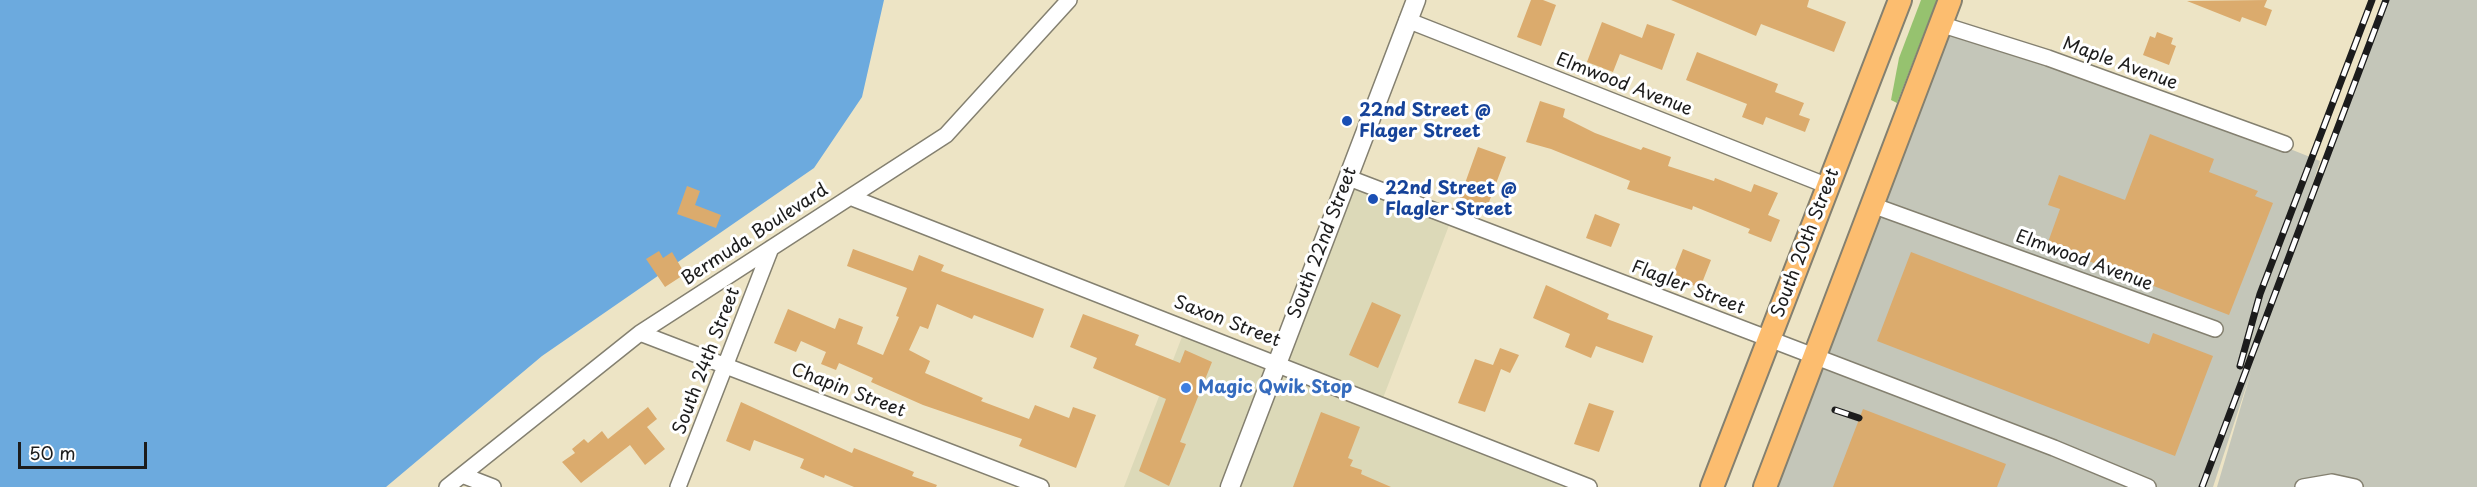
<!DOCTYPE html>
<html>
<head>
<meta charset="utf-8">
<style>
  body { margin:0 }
  #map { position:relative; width:2477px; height:487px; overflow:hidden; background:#ede4c5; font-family:"Playpen Sans",sans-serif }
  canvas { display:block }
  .scale { position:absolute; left:18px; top:442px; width:129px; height:27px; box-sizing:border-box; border:3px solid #1c1c1c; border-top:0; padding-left:8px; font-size:18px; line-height:21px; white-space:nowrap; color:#1c1c1c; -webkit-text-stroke:4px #fff; paint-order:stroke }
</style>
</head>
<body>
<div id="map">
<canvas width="2477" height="487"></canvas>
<div class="scale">50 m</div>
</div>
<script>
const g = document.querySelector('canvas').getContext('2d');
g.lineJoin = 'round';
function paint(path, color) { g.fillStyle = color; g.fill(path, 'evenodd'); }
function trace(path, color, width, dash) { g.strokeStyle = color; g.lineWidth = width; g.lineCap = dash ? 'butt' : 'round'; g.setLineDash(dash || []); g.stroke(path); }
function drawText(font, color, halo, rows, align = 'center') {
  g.font = font + ' "Playpen Sans",sans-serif'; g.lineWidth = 6; g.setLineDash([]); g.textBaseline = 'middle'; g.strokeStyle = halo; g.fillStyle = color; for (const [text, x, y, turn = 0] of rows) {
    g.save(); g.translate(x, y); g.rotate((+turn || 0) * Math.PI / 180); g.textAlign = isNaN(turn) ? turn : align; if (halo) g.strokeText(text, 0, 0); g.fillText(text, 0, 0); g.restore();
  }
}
const built = new Path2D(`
  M1350,173L1453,215L1380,406L1581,487H1124L1185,329L1275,363Z`);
const industrial = new Path2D(`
  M2382,0H2477V487H2217L2251,372L2213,487H1766L1942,23L2198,112L2320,161L2292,249Z`);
const green = new Path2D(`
  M1921,0H1937L1897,103L1891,100L1899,58Z`);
const water = new Path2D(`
  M0,0H884L862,97L814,168L542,356L386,487H0Z`);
const building = new Path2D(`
  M1531,0H1543L1556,5L1541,46L1517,37Z
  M1671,0H1809L1807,7L1846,22L1834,52L1761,24L1756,36Z
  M2267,0L2264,7L2272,10L2266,26L2242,17L2240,22L2187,1Z
  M1602,22L1642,38L1647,24L1675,34L1662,70L1620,54L1613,72L1587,62Z
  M2157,32L2173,38L2171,44L2176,46L2169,65L2143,55L2150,36L2155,38Z
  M1697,52L1778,84L1775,92L1804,103L1799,115L1810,119L1805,132L1766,117L1763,125L1742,117L1747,104L1686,80Z
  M1540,101L1565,109L1563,117L1595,133L1641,150L1643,147L1671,157L1668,166L1714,181L1715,178L1751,192L1754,184L1778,193L1768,215L1780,220L1771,242L1748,233L1750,229L1693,206L1692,210L1627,189L1630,181L1551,149L1526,142Z
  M2150,134L2214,159L2209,172L2258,191L2255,196L2273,203L2229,315L2047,245L2060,209L2048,205L2059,175L2125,200Z
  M1478,147L1506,157L1486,210L1459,200Z
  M687,186L700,191L695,205L721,215L716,228L677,214Z
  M1595,214L1620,224L1611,247L1586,238Z
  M853,249L913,271L919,255L944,265L941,271L1044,309L1033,338L974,315L972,319L937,304L928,329L920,326L909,350L930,361L925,373L983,398L981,401L1029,419L1035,405L1069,418L1073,407L1096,415L1076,468L1019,446L1022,439L923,405L871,382L873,378L839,363L836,370L821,364L826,352L801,341L796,352L774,343L788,309L835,329L839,318L863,327L857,344L883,355L899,317L896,316L907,288L847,266Z
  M1683,249L1711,260L1700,288L1672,277Z
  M659,251L663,258L672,252L685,274L665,287L646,259Z
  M1911,252L2149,344L2153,333L2213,356L2175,456L1877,341Z
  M1546,285L1609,314L1607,319L1653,336L1643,363L1596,346L1591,358L1565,347L1570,334L1533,318Z
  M1372,302L1401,315L1378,368L1349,355Z
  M1083,314L1139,335L1135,345L1180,363L1185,350L1212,362L1180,442L1186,444L1169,486L1139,471L1166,399L1093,368L1097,358L1070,347Z
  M1500,348L1519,355L1510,373L1501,369L1485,412L1458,403L1475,359L1493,365Z
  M741,402L852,453L854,448L914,472L912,476L937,485L936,487H854L825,475L824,478L800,468L804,459L754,440L750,451L726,441Z
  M1589,403L1614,411L1599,452L1574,444Z
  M648,407L657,419L647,427L665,449L645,465L630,445L581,483L562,462L575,453L572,449L584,439L588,443L602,431L608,439Z
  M1863,409L2006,464L1997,487H1833Z
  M1321,412L1360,427L1348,458L1353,460L1350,466L1362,470L1361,474L1391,487H1293Z`);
const minor = new Path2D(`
  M1407,20L1828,186
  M1940,24L2048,58L2285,144
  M1349,178L2054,448L2148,487
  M850,197L1589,487
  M1872,205L2215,329
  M640,333L1041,487
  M462,475L493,487
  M447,487L640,333L946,135L1069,0
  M678,487L771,248
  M2303,487L2332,482L2355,487`);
const tertiary = new Path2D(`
  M1230,487L1416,0`);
const primary = new Path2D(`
  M1712,487L1900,0
  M1765,487L1950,0`);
const rail = new Path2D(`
  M2240,366L2260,294L2372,0
  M1835,410L1859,418
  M2202,487L2386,0`);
const markers = [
  [1347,121,6,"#1a4fb4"],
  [1373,199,6,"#1a4fb4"],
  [1186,388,6,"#3f7fe0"]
];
const streetNames = [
  ["Maple Avenue",2120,64,20],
  ["Elmwood Avenue",1624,85,21],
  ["Bermuda Boulevard",755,235,-33],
  ["South 22nd Street",1323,243,-69],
  ["South 20th Street",1806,243,-69],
  ["Elmwood Avenue",2084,261,20],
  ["Flagler Street",1688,288,21],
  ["Saxon Street",1227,322,21],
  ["South 24th Street",707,361,-69],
  ["Chapin Street",848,391,21]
];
const transitNames = [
  ["22nd Street @",1359,111],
  ["Flager Street",1359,132],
  ["22nd Street @",1385,189],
  ["Flagler Street",1385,210]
];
const shopNames = [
  ["Magic Qwik Stop",1198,388]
];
paint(built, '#dcd9b8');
paint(industrial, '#c4c6b9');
paint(green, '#96c26f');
paint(water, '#6caade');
paint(building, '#dbab6d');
trace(minor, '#848070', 18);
trace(tertiary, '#848070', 21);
trace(primary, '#848070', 26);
trace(minor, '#fff', 15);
trace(tertiary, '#fff', 18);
trace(primary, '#fcbd6f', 22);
trace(rail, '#1c1c1c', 7);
trace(rail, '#fff', 4.5, [14]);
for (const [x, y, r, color] of markers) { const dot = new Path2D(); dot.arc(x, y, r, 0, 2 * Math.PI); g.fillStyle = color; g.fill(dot); trace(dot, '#fff', 2); }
drawText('18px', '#1c1c1c', '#fff', streetNames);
drawText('bold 18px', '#164399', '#fff', transitNames, 'left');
drawText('bold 18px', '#366cbe', '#fff', shopNames, 'left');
</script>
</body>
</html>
